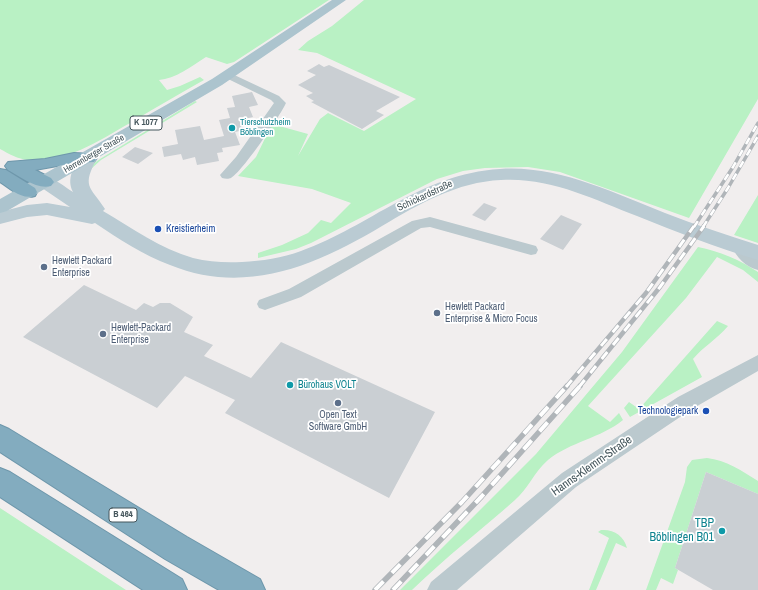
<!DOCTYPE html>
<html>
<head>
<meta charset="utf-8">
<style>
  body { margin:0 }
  canvas { display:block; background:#f1eeee }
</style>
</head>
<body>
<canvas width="758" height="590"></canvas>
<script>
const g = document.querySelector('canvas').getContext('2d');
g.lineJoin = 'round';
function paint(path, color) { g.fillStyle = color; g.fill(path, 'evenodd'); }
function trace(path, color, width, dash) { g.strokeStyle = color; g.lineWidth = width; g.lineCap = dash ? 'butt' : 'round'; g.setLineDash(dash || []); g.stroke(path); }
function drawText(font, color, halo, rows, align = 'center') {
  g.font = font + ' "Archivo Narrow",sans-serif'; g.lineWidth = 3.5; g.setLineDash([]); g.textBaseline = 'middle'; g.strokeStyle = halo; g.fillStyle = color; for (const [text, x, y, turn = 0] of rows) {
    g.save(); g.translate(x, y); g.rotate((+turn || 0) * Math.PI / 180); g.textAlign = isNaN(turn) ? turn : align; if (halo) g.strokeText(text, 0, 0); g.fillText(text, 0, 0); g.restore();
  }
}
const green = new Path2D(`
  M0,0H329L234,62L227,64L206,57C192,66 175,79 159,80L167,90L180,86L200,77L204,80C181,93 158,106 135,120C102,139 68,163 28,160C18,159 9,154 0,149Z
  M364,0H758V99L689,218L560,172L528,167L485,168L463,171L437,179L311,243L296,249L258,258V253L282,245L308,233L321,220L331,223L351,203L312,189L238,176L256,157L272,124L308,134L298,156L320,119L328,113L364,131L416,99L317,53L298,50L308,41L332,26Z
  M195,101L197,102L101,160L91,169L93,164L100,159Z
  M758,195V243L734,235Z
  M698,247C719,251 740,260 758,272V282L743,270L717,257L686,298L588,406L610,422L619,413L623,420C601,438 570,442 548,460C534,472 528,489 515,500C481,530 445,558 412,590H400L536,454L622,352Z
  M717,321L728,326C717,339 703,347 693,359L702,377L630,417L624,408L629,402L639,409Z
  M707,458C726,460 742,471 758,481V494L706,472L675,568L678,570L673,584L661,578L656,590H646L685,482L687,467L692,460Z
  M0,508L126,590H0Z
  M601,530C614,529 624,536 627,548L616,543L596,590H589L609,538L598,532Z`);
const building = new Path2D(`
  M319,64L324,67L329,65L400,97L376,111L384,115L362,129L311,102L314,101L306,96L313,93L298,85L316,75L307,71Z
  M252,92L258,105L249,107L253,117L240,120L244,130L235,132L240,145L222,148L223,152L217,153L219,161L197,165L195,157L183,160L181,154L164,157L162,147L178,144L175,130L200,126L204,140L224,136L219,120L230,118L227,108L235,107L232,96Z
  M135,147L153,153L138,164L122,157Z
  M484,203L497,208L485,221L472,215Z
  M561,215L582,224L563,250L540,239Z
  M84,285L136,310L144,303L153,307L160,303H170L193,317L184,332L213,345L204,356L251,378L281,342L435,412L389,498L225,413L235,400L185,376L157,408L23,337Z
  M706,472L758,494V590H713L675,568Z`);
const street = new Path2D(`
  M228,72L279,96L286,103C280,116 242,172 231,178C229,179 225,179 222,178L220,175L236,157L274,103L271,100L224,77L223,75Z
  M430,217L536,246L538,250L536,254L531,255L430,227L421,228L301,297L265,310L259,308L257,304L259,300L289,289L412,221Z
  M738,241C747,243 750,253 758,258V270C745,267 737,257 731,246L733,242Z
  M758,355V371L692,409L576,487L457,590H427L431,582L562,473L678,397Z`);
const secondary = new Path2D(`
  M88,153L94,154L97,158C82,187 89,185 105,209L103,211C132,228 161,249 193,258C209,262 226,263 242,262C262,261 282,258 301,251C371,226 420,174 500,169C558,165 613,193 665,213C696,225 727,235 758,245V260C717,248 677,232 637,216C593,199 550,177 501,180C457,182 419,204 382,226C317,265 246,296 170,265C143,255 119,239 95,223L92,224L47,215L27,217L0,224V212L27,205L47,203L70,207L39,186L36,182L39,178C52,175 62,185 73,192C66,179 74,165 82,154Z`);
const primary = new Path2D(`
  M332,0H346L222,85L7,211L0,213V199L212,79Z`);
const highway = new Path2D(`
  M74,153L94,154L97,158L94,162L74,163L35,170L51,178L54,182L51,186C37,190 21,177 8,170L5,166L8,162L45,159Z
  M0,169L6,170L35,188L37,192L35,196C21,200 11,189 0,182Z
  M0,425L9,429L187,537L260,579L265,590H219L165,559L0,452Z
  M0,468L10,472L182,579L187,590H143L0,497Z`);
const railFar2 = new Path2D(`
  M694,227L733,167L758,123
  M703,227L728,188L758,136`);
const railFar1 = new Path2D(`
  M566,387L646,293L694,226
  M579,387L660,287L704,226`);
const rail = new Path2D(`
  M375,590L462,502L567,386
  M393,590L482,496L580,386`);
const markers = [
  [232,128,4,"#0f9aa8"],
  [158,229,4,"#1a4fb4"],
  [44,267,4,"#5c6f8a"],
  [437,313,4,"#5c6f8a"],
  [103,334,4,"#5c6f8a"],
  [290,385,4,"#0f9aa8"],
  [338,403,4,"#5c6f8a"],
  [706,411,4,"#1a4fb4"],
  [722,531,4,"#0f9aa8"]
];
const shields = [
  [146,123,32],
  [123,515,28]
];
const shieldNames = [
  ["K 1077",146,123],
  ["B 464",123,515]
];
const farCulturenames = [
  ["Tierschutzheim",240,123],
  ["Böblingen",240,133]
];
const farStreetnames = [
  ["Herrenberger Straße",94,154,-30]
];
const streetNames = [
  ["Schickardstraße",425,196,-25]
];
const transitNames = [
  ["Kreistierheim",166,229],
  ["Technologiepark",698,411,"right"]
];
const serviceNames = [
  ["Hewlett Packard",52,261],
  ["Enterprise",52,273],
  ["Hewlett Packard",445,307],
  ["Enterprise & Micro Focus",445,319],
  ["Hewlett-Packard",111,328],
  ["Enterprise",111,340],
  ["Open Text",338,415,"center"],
  ["Software GmbH",338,427,"center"]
];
const cultureNames = [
  ["Bürohaus VOLT",298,385]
];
const nearStreetnames = [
  ["Hanns-Klemm-Straße",592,466,-35]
];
const nearCulturenames = [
  ["TBP",714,524],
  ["Böblingen B01",714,538]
];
paint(green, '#b9f1c4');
paint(building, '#cacfd3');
trace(highway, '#6e97ab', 2);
paint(street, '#bbc9ce');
paint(secondary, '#bacbd3');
paint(primary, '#acc4ce');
paint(highway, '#83acbf');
trace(railFar2, '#b0b5b9', 3.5);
trace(railFar1, '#b0b5b9', 4.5);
trace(rail, '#b0b5b9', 5.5);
trace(railFar2, '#fff', 2.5, [7]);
trace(railFar1, '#fff', 3, [9]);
trace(rail, '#fff', 4, [12]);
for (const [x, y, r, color] of markers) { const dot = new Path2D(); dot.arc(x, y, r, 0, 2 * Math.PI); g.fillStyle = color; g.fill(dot); trace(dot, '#fff', 1.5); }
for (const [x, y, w] of shields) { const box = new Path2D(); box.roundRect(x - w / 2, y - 7, w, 14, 3); g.fillStyle = '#fff'; g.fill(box); trace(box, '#45565c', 1); }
drawText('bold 9px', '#45565c', null, shieldNames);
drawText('9px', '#0d838f', '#fff', farCulturenames, 'left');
drawText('9px', '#45565c', '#fff', farStreetnames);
drawText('10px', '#45565c', '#fff', streetNames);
drawText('10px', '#164399', '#fff', transitNames, 'left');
drawText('10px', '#4e5e75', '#fff', serviceNames, 'left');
drawText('10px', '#0d838f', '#fff', cultureNames, 'left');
drawText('12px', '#45565c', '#fff', nearStreetnames);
drawText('12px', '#0d838f', '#fff', nearCulturenames, 'right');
</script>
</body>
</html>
